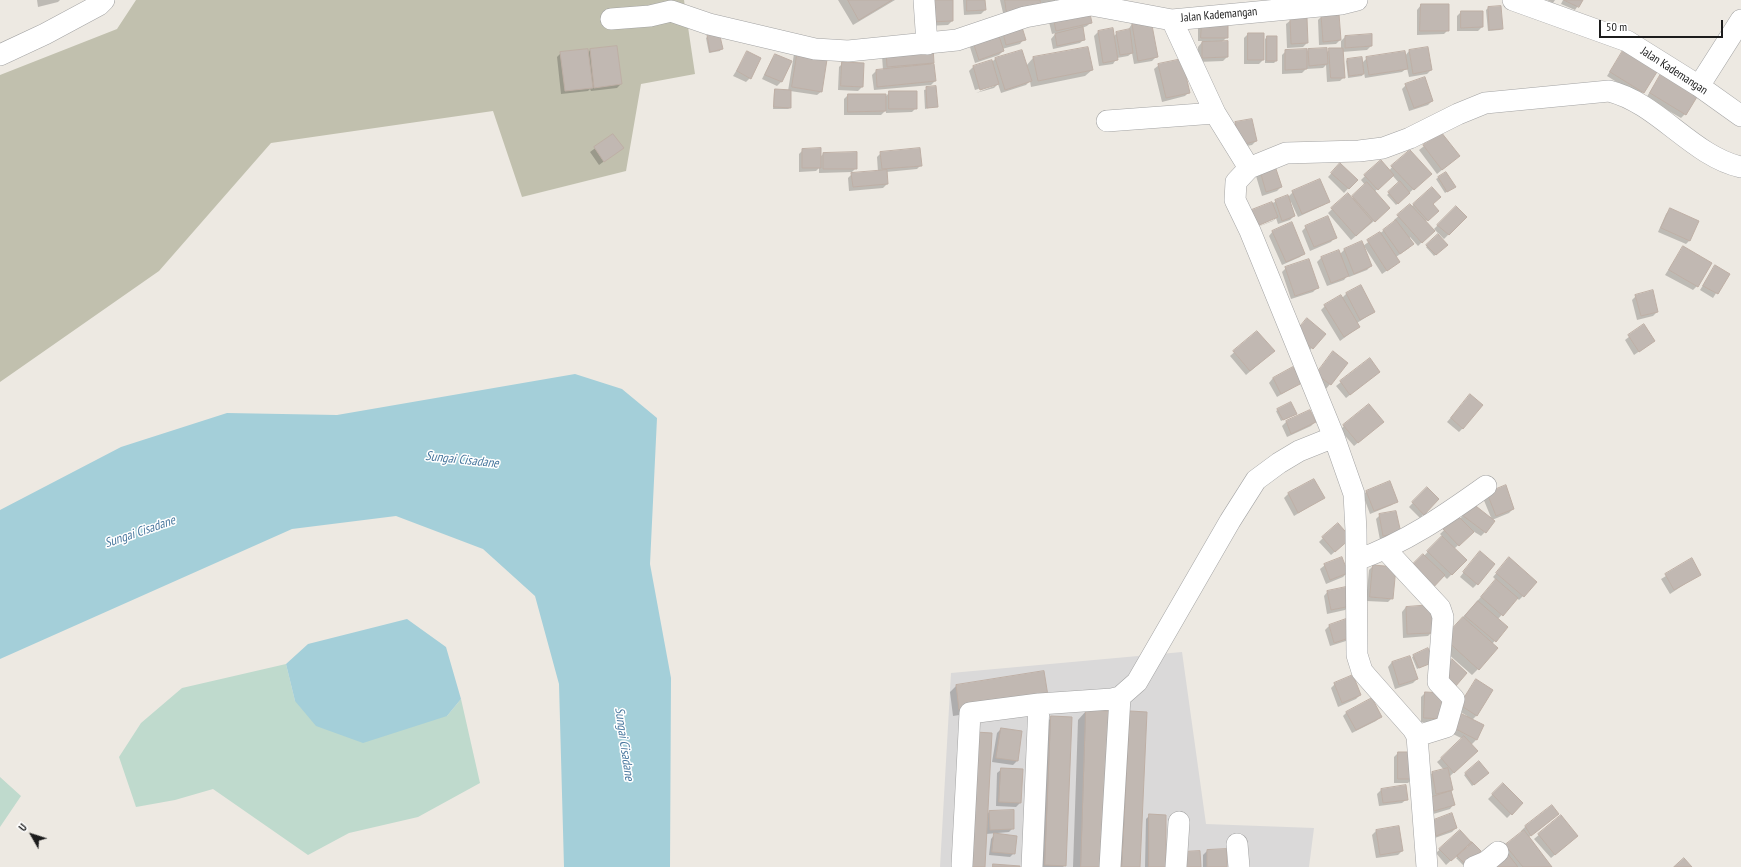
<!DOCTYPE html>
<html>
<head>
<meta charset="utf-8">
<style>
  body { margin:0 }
  #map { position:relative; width:1741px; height:867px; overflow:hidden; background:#ede9e2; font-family:"PT Sans Narrow",sans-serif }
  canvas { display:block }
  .north { position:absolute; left:12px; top:815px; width:40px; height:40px; -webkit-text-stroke:3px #fff; paint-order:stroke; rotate:309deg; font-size:11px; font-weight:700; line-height:16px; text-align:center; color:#1c1c1c }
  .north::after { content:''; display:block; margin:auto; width:14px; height:18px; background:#1c1c1c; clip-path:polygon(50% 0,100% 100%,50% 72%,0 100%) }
  .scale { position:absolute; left:1599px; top:20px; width:124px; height:18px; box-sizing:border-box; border:2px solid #1c1c1c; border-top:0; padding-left:5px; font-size:12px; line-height:14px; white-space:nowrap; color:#1c1c1c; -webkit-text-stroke:3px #fff; paint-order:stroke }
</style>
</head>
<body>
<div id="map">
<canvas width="1741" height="867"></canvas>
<div class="north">U</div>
<div class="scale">50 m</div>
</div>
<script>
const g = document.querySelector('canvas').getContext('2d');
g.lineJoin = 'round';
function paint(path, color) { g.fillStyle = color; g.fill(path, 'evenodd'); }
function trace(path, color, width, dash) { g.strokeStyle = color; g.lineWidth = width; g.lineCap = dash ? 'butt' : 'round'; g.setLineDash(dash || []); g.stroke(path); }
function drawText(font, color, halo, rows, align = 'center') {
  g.font = font + ' "PT Sans Narrow",sans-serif'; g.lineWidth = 3; g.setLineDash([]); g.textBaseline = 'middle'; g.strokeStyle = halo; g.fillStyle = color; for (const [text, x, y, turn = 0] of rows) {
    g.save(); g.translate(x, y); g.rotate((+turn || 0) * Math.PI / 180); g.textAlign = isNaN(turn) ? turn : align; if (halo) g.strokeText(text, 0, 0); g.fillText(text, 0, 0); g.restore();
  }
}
const residential = new Path2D(`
  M1182,652L1206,824L1314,828L1309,867H940L951,673Z`);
const construction = new Path2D(`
  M136,0H684L695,74L641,84L626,171L522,197L493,111L271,143L159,271L0,382V75L117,29Z`);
const wetland = new Path2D(`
  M286,664L295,701L447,716L461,699L480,783L418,817L349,833L308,855L213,789L175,800L136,807L119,757L141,723L182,688Z
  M0,777L21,796L0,827Z`);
const water = new Path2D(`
  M575,374L622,389L657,418L650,564L671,678L670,867H564L559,684L535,596L483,549L396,516L292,529L0,659V510L121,447L227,413L337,415Z
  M407,619L446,647L461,699L447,716L363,743L316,726L295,701L286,664L308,644Z`);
const shadow = new Path2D(`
  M37,0H60L58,2L38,7Z
  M838,0H895L853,25Z
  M952,0V21L948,25L926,26Z
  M963,0H984L985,10L981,14L964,15Z
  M1000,0H1055V1L1004,17Z
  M1547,0H1555L1553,3Z
  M1563,0H1582L1575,10L1561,4Z
  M1421,5L1448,30L1444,34L1417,35V10Z
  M1488,8L1502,28L1500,30L1488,31L1486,10Z
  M1461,12H1482V27L1478,31H1457V16Z
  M1322,16L1340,40L1336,44L1319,45L1318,20Z
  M1291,20L1307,43L1303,47L1287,48L1286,24Z
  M1151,21L1156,57L1152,61L1134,64L1132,53L1128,56L1117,58L1113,64L1099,66L1094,36L1098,32L1114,36L1117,33L1128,30L1132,24Z
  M1049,22H1091L1087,26L1082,28L1084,39L1080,43L1053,49L1051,39L1056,33L1052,34Z
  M1198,26L1227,37L1222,42L1227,57L1223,61L1198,62V47L1203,41H1198Z
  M1003,30L1024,39L1020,44L1002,49L1003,51L999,55L975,63L969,44Z
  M1248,34H1263V60L1259,64H1244V38Z
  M708,36L721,49L720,51L709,53L706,38Z
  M1267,37H1276V61L1274,63H1265V39Z
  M1345,37L1371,46L1367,50L1342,52L1344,77L1340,81L1327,82L1326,65L1323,68L1306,69L1302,73L1282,74V55L1286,51L1306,52L1308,50L1326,53L1330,49H1341V41Z
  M1427,48L1431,70L1427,74L1409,77L1407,68L1402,72L1365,78L1364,73L1362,76L1348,78L1346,61L1348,59L1362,63L1367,58L1405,56L1409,51Z
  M1625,48L1643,92L1639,96L1607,76Z
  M590,50L621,84L617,88L591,91L590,89L588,91L561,94L557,57L561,53H588Z
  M798,50L822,91L817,95L790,91V108L788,109H773L774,92L776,90L788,91L794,54Z
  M748,52L750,78L746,82L733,76Z
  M776,55L791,62L781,82L777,86L762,79L772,59Z
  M882,56L933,63L930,66L935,81L931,85L874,90L872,75L876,71L883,70Z
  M1033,58L1092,70L1085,76L1031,87L1030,81L1026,85L1001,93L998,84L994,88L976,93L994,86V84L975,90L969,71L973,67L991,63L995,59L1026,66Z
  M843,63L862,87L858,91L838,90L839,67Z
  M1159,65L1189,92L1185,96L1162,102L1154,69Z
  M1663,71L1685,114L1681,118L1646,98Z
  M1406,85L1432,101L1428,105L1409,111L1402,89Z
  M935,87L937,106L925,109L924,90Z
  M890,92L916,108L912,112L886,113V110L881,115H844V99L848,95L885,97Z
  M1236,123L1256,141L1252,145L1236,148L1232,127Z
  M1441,133L1454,160L1437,174L1419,150Z
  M613,135L622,148L599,165L590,152Z
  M803,150L820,157L823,154L856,168L852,172L819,173V168L816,171L799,172V154Z
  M881,153L921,165L917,169L886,172L887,184L883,188L849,191L848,178L852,174L878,172L877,157Z
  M1340,164L1356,180L1344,193L1328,177Z
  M1392,167L1430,174L1396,205L1387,195L1399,183L1393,176L1374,192L1385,212L1351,240L1328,213L1347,195L1351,199L1365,185L1361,180L1365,176L1389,171Z
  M1260,172L1281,187L1277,191L1262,196L1256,176Z
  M1446,173L1454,187L1445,193L1436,179Z
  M1432,188L1431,204L1437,211L1425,222L1433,231L1418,246L1410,237L1409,248L1396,257L1399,262L1382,274L1364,246L1371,266L1367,270L1349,277L1348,275L1344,280L1327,286L1317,262L1321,258L1339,255L1344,250L1362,243L1363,246L1395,222L1394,220L1410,206L1411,207Z
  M1293,192L1328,201L1324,205L1298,217L1291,202H1290L1294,216L1290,220L1278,224L1276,218L1273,221L1250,230L1274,220V218L1249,212L1288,197Z
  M1456,207L1466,217L1444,239L1434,229Z
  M1670,209L1690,240L1686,244L1658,232L1666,214Z
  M1306,227L1335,237L1331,242L1310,251L1302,231Z
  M1273,231L1304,253L1300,257L1282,265L1269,236Z
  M1438,235L1446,245L1434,256L1426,247Z
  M1683,247L1697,286L1693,290L1665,275Z
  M1715,266L1728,274L1713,298L1700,290Z
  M1286,268L1318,287L1313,292L1291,299L1282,272Z
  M1361,286L1374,312L1357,323L1359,327L1340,341L1321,310L1325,306L1342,298L1346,294Z
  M1636,296L1657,312L1653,316L1637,320L1632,300Z
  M1303,324L1312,348L1308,352Z
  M1644,325L1654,341L1634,355L1625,340Z
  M1257,332L1269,355L1246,375L1230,356Z
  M1370,359L1379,372L1346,398L1336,386Z
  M1347,363L1326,389L1313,379Z
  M1273,378L1300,383L1277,397L1269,383Z
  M1466,400L1463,428L1459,432L1447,422Z
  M1278,410L1294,415L1281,421L1276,411Z
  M1310,411L1315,422L1311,426L1287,437L1282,426L1286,422Z
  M1344,426H1378L1354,446L1340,430Z
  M1314,480L1323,498L1294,516L1284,498L1288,494Z
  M1427,488L1438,499L1420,518L1409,507Z
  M1367,491L1396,501L1392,505L1370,514L1363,495Z
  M1487,494L1513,509L1509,513L1492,520L1483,498Z
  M1468,509L1485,532L1481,536L1468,528L1472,532L1454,549L1466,560L1447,579L1424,556L1442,536L1440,534L1458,517L1460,519Z
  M1380,515L1399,533L1380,540L1376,519Z
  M1323,538L1346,542L1331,555L1319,542Z
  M1476,557L1477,584L1473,588L1460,577Z
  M1692,560L1700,574L1670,594L1661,579Z
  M1505,563L1523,596L1519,600L1517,598L1498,619L1507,627L1492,644L1478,669L1472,675L1438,645L1496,580L1493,577Z
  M1325,565L1347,573L1343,577L1326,584L1320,569Z
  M1373,566L1392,598L1388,602L1366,601L1369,570Z
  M1328,591L1350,606L1345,610L1327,614L1324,596Z
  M1406,607L1432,632L1428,636L1403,638L1402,612Z
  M1345,621L1350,637L1346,641L1330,646L1325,630L1329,626Z
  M1414,656L1431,663L1417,669L1412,657Z
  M1392,662L1417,679L1413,683L1395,689L1388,667Z
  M1476,680L1477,715L1472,720L1483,726L1476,740L1471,745L1473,755L1449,777L1454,804L1450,809L1430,815L1433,798L1428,777L1432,773L1444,770L1437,762L1463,739L1449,732L1467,716L1456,709Z
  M1335,684L1360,695L1356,699L1338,707L1331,688Z
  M956,686L1040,702L953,716L950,692Z
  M1425,693L1444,694L1439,723L1421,722V697Z
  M1086,711L1104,867H1073L1078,720Z
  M1130,712L1139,867H1117L1124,718Z
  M1347,712L1380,717L1376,721L1352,733L1343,716Z
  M1052,717L1065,865L1063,867H1039L1045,724Z
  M1001,729L1017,761L1013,765L992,762L997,733Z
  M1398,753L1412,779L1408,783H1394V757Z
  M1479,763L1486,775L1472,786L1464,775Z
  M1002,769L1020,803L1016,807L996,806L997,773Z
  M1503,784L1522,803L1507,818L1488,799Z
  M1381,790L1407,799L1402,803L1379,806L1377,794Z
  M1552,807L1553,818L1528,838L1551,867H1491L1502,850L1522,833L1521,831L1525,827Z
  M989,812L1013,828L1009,832L986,834L984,867L986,815Z
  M1150,815L1165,867H1145L1146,819Z
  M1561,816L1573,840L1551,858L1534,839Z
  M1427,826L1456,828L1452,832L1432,839Z
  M1376,831L1402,851L1398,855L1376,858L1372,835Z
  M1460,831L1480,851L1464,866L1456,858L1468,847V845L1446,865L1436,853Z
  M995,834L1014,853L1010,857L989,855L991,839Z
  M1207,851L1226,867H1203V855Z`);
const building = new Path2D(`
  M848,0H892L859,20Z
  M930,0H953V21L930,22Z
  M967,0H985L986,10L967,11Z
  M1005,0H1040L1041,6L1007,14Z
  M1564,0H1583L1579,7Z
  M1421,4H1449V31H1420Z
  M1501,6L1503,29L1489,30L1488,7Z
  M1089,9L1092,23L1056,31L1053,17Z
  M1461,11H1483V27L1461,28Z
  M1339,14L1341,40L1323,42L1321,15Z
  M1307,18L1308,43L1291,44L1290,19Z
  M1151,20L1158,57L1138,61L1132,24Z
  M1202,21H1228V38H1201Z
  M1021,24L1026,40L1006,45L1002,29Z
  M1083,27L1085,40L1057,46L1055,34Z
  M1113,28L1118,60L1103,63L1098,31Z
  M1130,29L1133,53L1120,55L1116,32Z
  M997,30L1004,51L979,60L972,39Z
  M719,32L723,49L710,52L707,35Z
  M1248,33H1264V60H1248Z
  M1372,34V46L1345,48V36Z
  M1267,36H1277V61H1267Z
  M1228,41V57L1202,58V42Z
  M617,46L622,84L594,88L590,49Z
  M933,47L934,63L887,67L886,51Z
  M1088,47L1093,70L1038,81L1033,57Z
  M1428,47L1432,70L1413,74L1409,50Z
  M1625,47L1660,67L1644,93L1610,72Z
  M1327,48L1328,64L1309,66L1308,49Z
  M1329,48H1343L1345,78H1331Z
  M588,49L593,88L565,91L560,52Z
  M798,49L828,53L822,92L792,87Z
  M1307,49V69L1285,70V50Z
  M1022,50L1032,81L1005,90L995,58Z
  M747,51L761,58L751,79L737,71Z
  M1405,51L1408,69L1369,75L1366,57Z
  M775,54L792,61L782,82L765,75Z
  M1362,57L1364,74L1349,76L1347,59Z
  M1182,59L1190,93L1166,98L1158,64Z
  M992,60L999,84L980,90L973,66Z
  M842,62L864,63L863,87L841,86Z
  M934,64L936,81L877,87L876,70Z
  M1663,70L1700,92L1686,115L1650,93Z
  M1425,77L1433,101L1414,108L1405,84Z
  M936,86L938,107L927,108L926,87Z
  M775,89L791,90V108L774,107Z
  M889,91H917V109H889Z
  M848,94H886V111L848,112Z
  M1252,119L1257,141L1240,145L1235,122Z
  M1441,132L1460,156L1442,170L1423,145Z
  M613,134L624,148L604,162L594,147Z
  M821,148V168H802V149Z
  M920,148L922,166L882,169L880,152Z
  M1410,150L1432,174L1414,190L1391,166Z
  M857,152V169H823V153Z
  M1381,160L1394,175L1378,190L1364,175Z
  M1340,163L1358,180L1349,189L1331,173Z
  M1275,166L1282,187L1266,192L1260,171Z
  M887,170L888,184L853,187L851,173Z
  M1446,172L1456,187L1447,192L1438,177Z
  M1320,179L1330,202L1302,214L1292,191Z
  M1400,181L1410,193L1398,204L1388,192Z
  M1367,182L1390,208L1375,222L1352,196Z
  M1432,187L1441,197L1433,204L1439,211L1428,221L1413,204Z
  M1348,193L1372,221L1356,236L1331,208Z
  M1288,195L1295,216L1282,221L1275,200Z
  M1272,202L1278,217L1255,227L1249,211Z
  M1410,204L1435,231L1422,243L1397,215Z
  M1456,206L1467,217L1449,235L1437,225Z
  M1670,208L1699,221L1690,241L1661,228Z
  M1328,216L1337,238L1314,247L1305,226Z
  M1396,220L1414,244L1400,254L1383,230Z
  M1292,222L1305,254L1286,262L1272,231Z
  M1380,232L1400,262L1387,271L1367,240Z
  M1438,234L1448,245L1436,255L1426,245Z
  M1362,241L1372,266L1354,274L1344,249Z
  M1683,246L1712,263L1698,287L1669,270Z
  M1339,250L1349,276L1331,283L1321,257Z
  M1309,259L1319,288L1295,296L1285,267Z
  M1715,265L1730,274L1718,294L1703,286Z
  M1361,285L1375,312L1360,320L1346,293Z
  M1653,290L1658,312L1641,316L1635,295Z
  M1341,295L1360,327L1344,337L1324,305Z
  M1307,318L1326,334L1313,349L1295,333Z
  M1644,324L1655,341L1639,352L1628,335Z
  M1257,331L1275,351L1250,371L1233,351Z
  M1333,351L1348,363L1331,385L1316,374Z
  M1370,358L1380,372L1350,395L1340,381Z
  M1293,367L1302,383L1281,394L1273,378Z
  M1470,394L1483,405L1463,429L1451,418Z
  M1291,402L1297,414L1283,420L1277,409Z
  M1369,404L1384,422L1358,443L1343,425Z
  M1310,410L1316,422L1291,434L1286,421Z
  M1314,479L1325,498L1298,513L1288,493Z
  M1390,481L1398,502L1374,511L1366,491Z
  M1506,485L1514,509L1496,516L1487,493Z
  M1427,487L1439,499L1424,515L1412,502Z
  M1472,503L1495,521L1486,533L1462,515Z
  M1396,511L1401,533L1383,536L1379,514Z
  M1458,516L1474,532L1459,546L1443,529Z
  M1338,523L1351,538L1335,552L1322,537Z
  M1442,536L1467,560L1452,575L1427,551Z
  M1480,551L1495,564L1478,585L1463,572Z
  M1423,554L1445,575L1429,592L1407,570Z
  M1342,557L1348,573L1330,580L1324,564Z
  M1509,557L1537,582L1524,597L1496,573Z
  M1692,558L1701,575L1674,590L1665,574Z
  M1373,565L1396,567L1393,599L1370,597Z
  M1496,579L1518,598L1503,616L1481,597Z
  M1346,587L1351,606L1331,610L1327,591Z
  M1478,601L1508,627L1496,642L1465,616Z
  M1432,605L1433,633L1407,634L1406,607Z
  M1463,617L1498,648L1479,670L1444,638Z
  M1346,619L1352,637L1334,643L1329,625Z
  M1428,648L1434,662L1419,668L1413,655Z
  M1410,656L1418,679L1399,685L1392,662Z
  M1452,659L1467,673L1455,687L1439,673Z
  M1044,671L1048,696L959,710L956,685Z
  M1353,675L1361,695L1342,703L1334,683Z
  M1476,679L1493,690L1477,716L1460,705Z
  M1425,692L1445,693L1444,719L1424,718Z
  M1372,698L1382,717L1356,730L1346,712Z
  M1086,710L1110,711L1105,867H1081Z
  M1130,711L1147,712L1140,867H1122Z
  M1460,713L1484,725L1477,740L1452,727Z
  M1051,716L1072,717L1066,866L1045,865Z
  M1001,728L1022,731L1018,761L996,758Z
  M975,732L992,733L985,867H969Z
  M1464,736L1478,751L1454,773L1441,758Z
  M1398,752H1413V779H1398Z
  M1479,761L1489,773L1474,785L1465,773Z
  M1001,768L1023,769L1021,803L999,802Z
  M1448,768L1453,790L1436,794L1432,772Z
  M1503,783L1523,803L1512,815L1492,794Z
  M1406,785L1408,800L1383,803L1381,789Z
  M1451,791L1455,805L1434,811L1429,798Z
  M1552,805L1559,814L1531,836L1525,826Z
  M1014,810V829L990,830L989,811Z
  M1452,813L1457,828L1436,836L1431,821Z
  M1149,814L1166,815V867H1149Z
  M1561,815L1578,836L1555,855L1538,834Z
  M1399,826L1403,851L1380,855L1376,830Z
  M1460,830L1472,843L1451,861L1439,849Z
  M1524,830L1552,867H1523L1505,845Z
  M994,833L1017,836L1015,854L992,852Z
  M1472,842L1481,851L1466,865L1457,856Z
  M1227,849V867H1207V850Z
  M1200,851L1201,867H1184L1183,852Z
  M1507,853L1518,867H1489Z
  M1684,858L1692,867H1674Z
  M993,864L1020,866V867H993Z`);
const minor = new Path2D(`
  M924,0L927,44
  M1084,0L1091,5L1172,20L1341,4L1357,0
  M1513,0L1627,41L1699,86L1741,116
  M611,19L650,16L671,11L709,24L815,49L848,51L957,40L1025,17L1091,5
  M0,55L45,34L99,5L104,0
  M1699,86L1741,20
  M1215,113L1249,168
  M1107,121L1215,113L1172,20
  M1386,550L1440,608L1443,617L1438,682L1454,699L1446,727L1417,736
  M1357,560C1405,543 1444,516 1486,486
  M1237,844L1239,867
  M962,865L970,713L1039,704L1112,699L1120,697L1137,682L1230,521L1256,480L1279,463L1299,451L1334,437
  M1032,867L1039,704
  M1110,867L1120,697
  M1176,867L1179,822
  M1427,867L1417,736L1413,729L1367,677L1362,671L1357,655L1356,531L1354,494L1334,437L1250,231L1235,200L1236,182L1249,168L1286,153L1359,151L1383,148L1410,138L1458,114L1485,103L1609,91C1658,103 1692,156 1741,167
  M1474,867L1486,862L1498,852`);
const streetNames = [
  ["Jalan Kademangan",1219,15,-5],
  ["Jalan Kademangan",1674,71,33]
];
const waterNames = [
  ["Sungai Cisadane",462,460,6],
  ["Sungai Cisadane",140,532,-19],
  ["Sungai Cisadane",624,744,82]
];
paint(residential, '#dad9d9');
paint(construction, '#c1c0ae');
paint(wetland, '#bfdacd');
paint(water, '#a4cfd9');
paint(shadow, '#0003');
paint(building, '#c1b8b2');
trace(building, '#beafa5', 1);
trace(minor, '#a3a3a3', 22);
trace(minor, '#fff', 21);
drawText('12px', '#1c1c1c', '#fff', streetNames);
drawText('italic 13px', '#4b799f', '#fff', waterNames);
</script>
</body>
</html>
